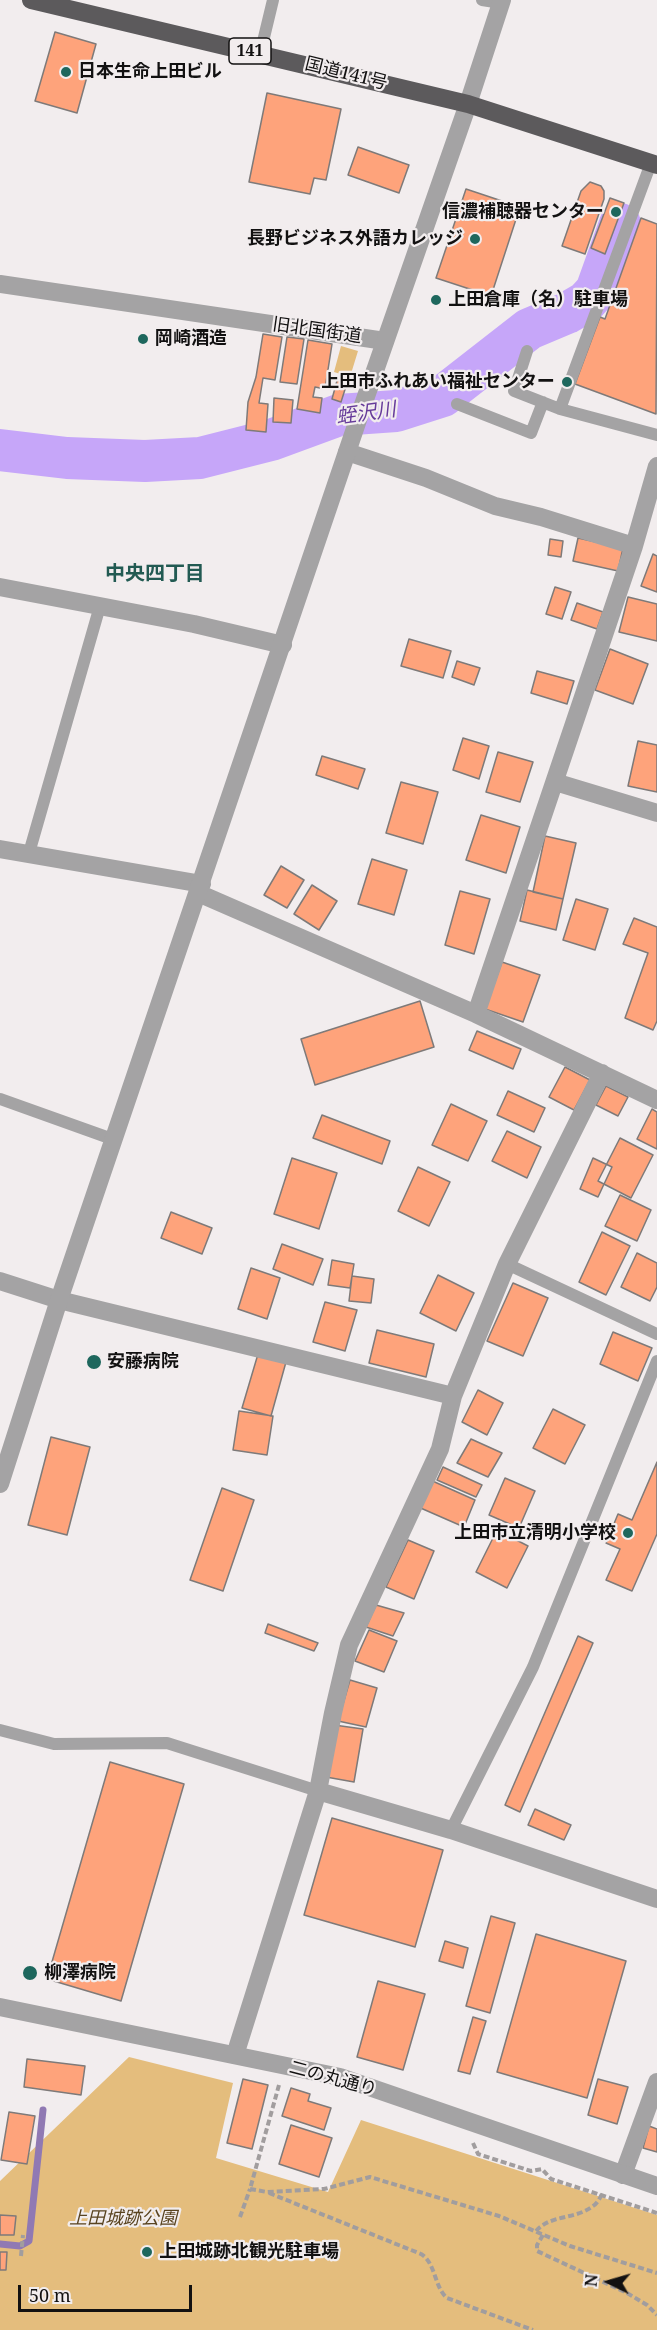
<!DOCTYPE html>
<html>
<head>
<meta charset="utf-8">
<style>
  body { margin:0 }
  #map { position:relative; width:657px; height:2330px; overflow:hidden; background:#f2edee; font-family:"Noto Serif",serif }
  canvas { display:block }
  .north { position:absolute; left:579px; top:2252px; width:60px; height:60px; -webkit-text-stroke:4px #f2edee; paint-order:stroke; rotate:275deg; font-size:16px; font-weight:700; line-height:24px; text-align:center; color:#121111 }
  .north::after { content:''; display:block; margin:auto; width:21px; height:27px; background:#121111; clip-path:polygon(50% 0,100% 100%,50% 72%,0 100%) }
  .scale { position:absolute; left:18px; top:2285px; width:174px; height:27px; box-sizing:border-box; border:3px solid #121111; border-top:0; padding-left:8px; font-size:18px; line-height:21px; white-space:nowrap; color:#121111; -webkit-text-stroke:4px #f2edee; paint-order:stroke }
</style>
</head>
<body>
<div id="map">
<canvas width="657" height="2330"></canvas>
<div class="north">N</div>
<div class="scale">50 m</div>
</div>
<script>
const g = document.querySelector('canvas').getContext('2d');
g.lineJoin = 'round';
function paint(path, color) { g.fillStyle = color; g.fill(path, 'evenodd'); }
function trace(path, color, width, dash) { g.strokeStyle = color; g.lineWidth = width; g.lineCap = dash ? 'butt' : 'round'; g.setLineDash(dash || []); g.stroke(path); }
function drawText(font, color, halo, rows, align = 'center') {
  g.font = font + ' "Noto Serif","Noto Sans JP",serif'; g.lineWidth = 4.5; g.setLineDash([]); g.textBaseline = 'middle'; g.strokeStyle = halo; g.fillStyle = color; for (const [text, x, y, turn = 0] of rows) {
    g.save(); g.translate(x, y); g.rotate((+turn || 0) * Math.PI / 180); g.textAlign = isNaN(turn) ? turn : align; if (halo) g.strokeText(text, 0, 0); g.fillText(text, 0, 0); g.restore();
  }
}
const green = new Path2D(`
  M341,346L358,351L350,377L334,372Z
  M129,2057L233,2083L216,2158L328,2192L361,2120L657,2215V2330H0V2181Z`);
const stream = new Path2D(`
  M0,2244L20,2246L29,2241L43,2110`);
const river = new Path2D(`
  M0,450L67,458L145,461L200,458L271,440L339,415L396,411L443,396L529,329L567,313L586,302L596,291L620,224`);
const building = new Path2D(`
  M55,32L96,44L77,113L35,101Z
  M267,93L341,109L326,180L314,178L310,194L249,182Z
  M358,147L409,165L399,193L348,175Z
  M590,182L601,186L604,191V199L585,254L562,246L581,191Z
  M466,189L520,207L491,296L436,278Z
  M610,198L624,203L605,254L591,248Z
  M641,218L657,224L656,414L575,384L600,317L605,319Z
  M263,334L282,337L275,380L263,378L259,403L268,404L266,432L246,430L248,402L256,377Z
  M287,337L304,339L297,384L280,382Z
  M308,340L332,344L325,389L315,387L313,397L322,398L320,413L297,409Z
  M338,377L348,380L341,402L332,399Z
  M274,398L293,400L291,423L273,422Z
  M578,538L623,548L618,571L573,561Z
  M550,539L563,541L561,557L548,555Z
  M653,554L657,556V592L641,586Z
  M555,587L571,592L562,619L546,614Z
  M628,597L657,604V641L619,632Z
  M577,603L603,612L597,629L571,620Z
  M409,639L451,651L443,678L401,666Z
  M610,649L648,664L633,704L595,690Z
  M457,661L480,668L474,685L452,677Z
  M537,671L574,681L567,704L531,693Z
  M463,738L489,746L479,779L453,770Z
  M638,741L657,745V792L628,786Z
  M498,752L533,762L520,802L486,792Z
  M322,756L365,769L358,789L316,775Z
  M401,782L438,792L423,844L386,833Z
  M481,815L520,827L506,873L466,860Z
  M545,836L576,843L563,899L533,892Z
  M372,859L407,870L394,915L358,904Z
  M281,866L304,880L287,908L264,895Z
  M312,885L337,901L319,930L294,914Z
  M527,890L563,899L556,930L520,921Z
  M460,891L490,899L474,954L445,945Z
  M576,899L608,909L595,950L563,940Z
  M634,918L657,927V1021L653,1030L625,1018L648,953L623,944Z
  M502,962L540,975L523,1022L485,1009Z
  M420,1001L434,1047L315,1085L301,1039Z
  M477,1031L521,1049L513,1069L469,1050Z
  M565,1067L590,1080L574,1110L549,1097Z
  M606,1086L628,1097L618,1116L596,1105Z
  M508,1091L545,1108L534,1132L497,1115Z
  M451,1104L487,1121L468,1161L432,1145Z
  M652,1109L657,1112V1149L637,1139Z
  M322,1115L390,1141L382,1164L313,1138Z
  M507,1131L541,1147L527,1178L492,1161Z
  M620,1138L653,1155L631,1198L598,1181Z
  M292,1158L337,1173L319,1229L274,1214Z
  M593,1158L612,1167L598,1197L580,1189Z
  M418,1167L450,1182L429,1226L398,1211Z
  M620,1195L651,1210L637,1241L605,1226Z
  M171,1212L212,1228L202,1254L161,1238Z
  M602,1232L630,1246L606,1295L579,1282Z
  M282,1244L323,1259L313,1285L273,1269Z
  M637,1253L657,1263V1287L650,1301L621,1287Z
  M332,1260L354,1264L350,1288L328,1285Z
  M251,1268L280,1278L267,1319L238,1309Z
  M438,1275L474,1293L456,1331L420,1313Z
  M352,1276L374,1279L371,1303L349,1301Z
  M513,1283L548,1298L523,1356L487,1341Z
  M325,1302L357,1310L345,1351L313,1342Z
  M377,1330L434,1344L426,1377L369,1363Z
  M613,1332L652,1348L638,1381L600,1364Z
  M258,1354L286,1362L271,1416L242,1408Z
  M478,1390L503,1403L487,1435L462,1422Z
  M553,1409L585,1425L565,1464L533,1448Z
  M239,1411L273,1416L267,1455L233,1450Z
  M51,1437L90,1447L67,1535L28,1525Z
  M471,1439L502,1453L488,1477L457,1463Z
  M657,1462V1534L632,1591L606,1580L620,1549L606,1543L618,1514L632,1520Z
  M443,1467L482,1485L476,1497L437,1480Z
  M505,1478L535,1491L519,1528L489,1515Z
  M428,1479L475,1500L464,1527L416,1506Z
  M222,1488L254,1500L223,1591L190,1580Z
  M497,1530L528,1546L507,1588L476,1572Z
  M408,1540L434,1551L414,1599L386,1587Z
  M376,1605L404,1613L393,1636L366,1627Z
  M268,1624L318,1643L314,1651L265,1633Z
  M369,1630L397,1641L384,1672L355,1661Z
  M578,1636L593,1643L520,1812L505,1805Z
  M350,1680L377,1688L366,1727L338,1721Z
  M334,1725L363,1729L354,1782L326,1777Z
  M110,1762L184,1784L121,2001L47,1979Z
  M535,1809L571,1825L564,1840L528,1825Z
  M332,1818L443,1850L415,1947L304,1915Z
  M491,1916L515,1923L490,2013L466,2006Z
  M536,1934L626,1961L587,2098L497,2072Z
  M445,1941L468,1948L463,1968L439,1961Z
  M378,1981L425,1994L403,2070L357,2057Z
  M473,2017L486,2021L470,2074L458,2071Z
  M27,2059L85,2066L81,2095L24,2087Z
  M243,2079L268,2085L252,2149L227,2143Z
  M598,2079L628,2087L617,2124L588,2115Z
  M291,2088L310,2094L308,2101L331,2108L324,2130L282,2116Z
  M9,2112L35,2116L27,2164L1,2160Z
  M291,2125L332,2138L319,2177L279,2164Z
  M649,2126L657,2129V2152L643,2148Z
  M0,2215L16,2216L14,2235H0Z
  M0,2252H7L6,2270H0Z`);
const path = new Path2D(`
  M279,2085L250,2189L267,2192L324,2189L370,2177L499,2216L570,2246L657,2273
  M473,2143L478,2154L531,2171L542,2169L551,2179L657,2213
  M269,2193L421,2254C436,2263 434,2287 447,2298L533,2330
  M240,2217L250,2189
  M536,2231C551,2214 575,2220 593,2206C597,2204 600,2198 602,2194
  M543,2235L537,2245V2251L627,2293L647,2305L657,2315
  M21,2256L23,2235`);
const service = new Path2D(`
  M482,0L501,3
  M260,54L273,0
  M651,163L560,409L657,435
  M527,351L514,391L560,409
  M457,404L531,433L543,402
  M29,853L100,606
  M0,1099L115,1140
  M507,1264L657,1334
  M0,1730L54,1744L167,1743L318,1791
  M451,1830L533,1667L657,1361`);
const minor = new Path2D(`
  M468,104L502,0
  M0,284L385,341
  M347,452L426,478L495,506L541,517L634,546
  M0,587L194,624L283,645
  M555,782L657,813
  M0,849L202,884
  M198,893L476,1014L657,1100
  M476,1014L634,546L657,466
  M0,1281L59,1300L453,1396
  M318,1791L451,1830L657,1899
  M235,2055L318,1791L333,1713L349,1645L440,1449L453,1396L507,1264L602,1073
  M623,2175L657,2082`);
const tertiary = new Path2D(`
  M0,1484L59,1300L363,405L468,104
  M0,2007L340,2077L657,2186`);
const trunk = new Path2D(`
  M31,0L468,104L657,165`);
const markers = [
  [66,72,6,"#1e675d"],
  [616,212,6,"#1e675d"],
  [475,239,6,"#1e675d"],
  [436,300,6,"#1e675d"],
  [143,339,6,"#1e675d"],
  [567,382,6,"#1e675d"],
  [94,1362,8,"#1e675d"],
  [628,1533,6,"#1e675d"],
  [30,1973,8,"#1e675d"],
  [147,2252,6,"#1e675d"]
];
const shields = [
  [250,51,42]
];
const shieldNames = [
  ["141",250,51]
];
const poiNames = [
  ["日本生命上田ビル",78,72],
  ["信濃補聴器センター",604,212,"right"],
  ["長野ビジネス外語カレッジ",463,239,"right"],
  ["上田倉庫（名）駐車場",448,300],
  ["岡崎酒造",155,339],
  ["上田市ふれあい福祉センター",555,382,"right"],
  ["安藤病院",107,1362],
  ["上田市立清明小学校",616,1533,"right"],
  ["柳澤病院",44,1973],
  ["上田城跡北観光駐車場",159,2252]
];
const streetNames = [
  ["国道141号",346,74,14],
  ["旧北国街道",317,331,8],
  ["二の丸通り",333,2079,15]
];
const parkNames = [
  ["上田城跡公園",123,2219]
];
const waterNames = [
  ["蛭沢川",366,414,-8]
];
const neighbourhoodNames = [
  ["中央四丁目",155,574]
];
paint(green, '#e4bd7d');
trace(stream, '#9079b3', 7);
trace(river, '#c6a6f9', 42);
paint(building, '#fea37b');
trace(building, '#7e7a79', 1.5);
trace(path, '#a19d9e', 4, [6, 3]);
trace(service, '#a4a3a4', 12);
trace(minor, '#a4a3a4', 18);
trace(tertiary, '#a4a3a4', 18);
trace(trunk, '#5c5a5c', 18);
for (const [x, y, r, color] of markers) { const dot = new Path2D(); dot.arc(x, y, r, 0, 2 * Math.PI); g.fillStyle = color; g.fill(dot); trace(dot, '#f2edee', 2); }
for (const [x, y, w] of shields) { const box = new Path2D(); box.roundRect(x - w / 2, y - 13, w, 26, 4.5); g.fillStyle = '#f2edee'; g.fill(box); trace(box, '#121111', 1.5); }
drawText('bold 16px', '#121111', null, shieldNames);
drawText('bold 18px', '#121111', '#f2edee', poiNames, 'left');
drawText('18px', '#121111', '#f2edee', streetNames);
drawText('italic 18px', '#5a4420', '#f2edee', parkNames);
drawText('italic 20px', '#663b9a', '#f2edee', waterNames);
drawText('bold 20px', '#225a52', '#f2edee', neighbourhoodNames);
</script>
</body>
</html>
